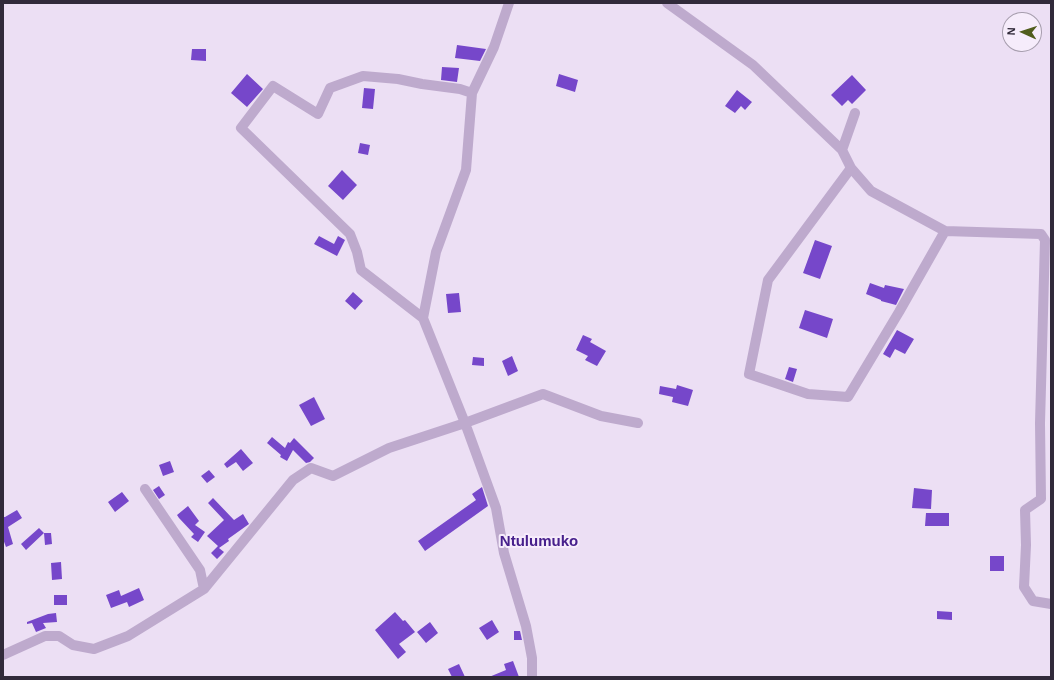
<!DOCTYPE html>
<html>
<head>
<meta charset="utf-8">
<style>
  body { margin:0 }
  #map { position:relative; width:1054px; height:680px; overflow:hidden; background:#ecdff4; font-family:Arial,sans-serif }
  canvas { display:block }
  .frame { position:absolute; inset:0; border:4px solid #312a3a; pointer-events:none }
  .north { position:absolute; left:1002px; top:12px; width:40px; height:40px; box-sizing:border-box; background:#f6ecfb; border:1px solid #a79eae; border-radius:50%; rotate:273deg; font-size:11px; font-weight:700; line-height:16px; text-align:center; color:#312a3a }
  .north::after { content:''; display:block; margin:auto; width:14px; height:18px; background:#515d1d; clip-path:polygon(50% 0,100% 100%,50% 72%,0 100%) }
</style>
</head>
<body>
<div id="map">
<canvas width="1054" height="680"></canvas>
<div class="frame"></div>
<div class="north">N</div>
</div>
<script>
const g = document.querySelector('canvas').getContext('2d');
g.lineJoin = 'round';
function paint(path, color) { g.fillStyle = color; g.fill(path, 'evenodd'); }
function trace(path, color, width, dash) { g.strokeStyle = color; g.lineWidth = width; g.lineCap = dash ? 'butt' : 'round'; g.setLineDash(dash || []); g.stroke(path); }
function drawText(font, color, halo, rows, align = 'center') {
  g.font = font + ' Arial,sans-serif'; g.lineWidth = 4; g.setLineDash([]); g.textBaseline = 'middle'; g.strokeStyle = halo; g.fillStyle = color; for (const [text, x, y, turn = 0] of rows) {
    g.save(); g.translate(x, y); g.rotate((+turn || 0) * Math.PI / 180); g.textAlign = isNaN(turn) ? turn : align; if (halo) g.strokeText(text, 0, 0); g.fillText(text, 0, 0); g.restore();
  }
}
const building = new Path2D(`
  M457,45L486,49L480,61L455,58Z
  M192,49H206V61L191,60Z
  M442,67L459,68L457,82L441,80Z
  M247,74L263,89L247,107L231,93Z
  M559,74L578,80L575,92L556,86Z
  M852,75L866,90L852,104L848,100L842,106L831,95Z
  M364,88L375,89L373,109L362,108Z
  M737,90L752,102L745,110L741,106L735,113L725,106Z
  M360,143L370,145L368,155L358,153Z
  M342,170L357,185L343,200L328,186Z
  M319,236L334,244L338,236L345,240L337,256L314,244Z
  M815,240L832,246L820,279L803,273Z
  M870,283L884,288L885,285L904,289L896,305L881,301V300L866,294Z
  M353,292L363,301L355,310L345,301Z
  M459,293L461,312L448,313L446,294Z
  M805,310L833,319L827,338L799,328Z
  M897,330L914,339L905,354L895,349L890,358L883,354Z
  M583,335L592,339L590,342L606,351L597,366L585,360L588,356L576,350Z
  M512,356L518,371L508,376L502,361Z
  M473,357L484,358V366L472,365Z
  M789,367L797,369L793,382L785,379Z
  M677,385L693,390L688,406L672,402L673,397L659,394L660,386L676,389Z
  M314,397L325,419L311,426L299,405Z
  M272,437L285,448L288,442L290,443L294,438L314,458L310,462L306,463L293,450L287,461L280,457L281,455L267,443Z
  M241,449L253,463L243,471L236,462L227,468L224,464Z
  M170,461L174,472L163,476L159,465Z
  M209,470L215,477L207,483L201,476Z
  M159,486L165,495L159,499L153,490Z
  M482,487L488,506L425,551L418,541L476,500L472,494Z
  M914,488L932,490L931,509L912,508Z
  M122,492L129,501L115,512L108,502Z
  M213,498L234,520L243,514L249,524L228,539L229,541L219,548L224,552L217,559L211,553L218,546L207,536L224,520L208,503Z
  M188,506L199,521L195,525L205,532L198,542L191,537L194,534L179,518L177,515Z
  M17,510L22,518L8,527L13,544L6,547L3,539V517H5Z
  M926,513H949V526H925Z
  M39,528L44,533L26,550L21,544Z
  M44,533H51L52,544L45,545Z
  M990,556H1004V571H990Z
  M61,562L62,579L52,580L51,563Z
  M139,588L144,600L129,607L127,602L111,608L106,595L119,590L121,596Z
  M54,595H67V605H54Z
  M937,611L952,612V620L937,619Z
  M395,612L403,621L405,620L415,632L399,644L406,652L398,659L375,630Z
  M56,613L57,622L43,623L46,628L36,632L32,623L27,624V622L48,614Z
  M492,620L499,632L487,640L479,628Z
  M430,622L438,633L426,643L417,632Z
  M514,631H520L522,640H514Z
  M513,661L519,677H489L506,670L504,664Z
  M459,664L465,677H452L448,669Z`);
const minor = new Path2D(`
  M667,3L753,65L842,150L851,168L871,191L945,231L1041,234L1045,240L1040,423L1041,499L1025,510L1026,545L1024,587L1033,601L1051,604
  M472,93L460,89L422,84L398,79L363,76L330,88L318,114L273,86L241,128L350,234L357,252L361,270L423,318L465,423L496,508L504,553L526,626L532,658V677
  M842,150L855,113
  M851,168L768,280L749,374L808,394L848,397L899,312L945,231
  M423,318L436,252L466,170L472,93L494,47L509,3
  M204,589L293,480L311,468L333,476L389,448L465,423L543,394L601,416L638,423
  M3,655L45,636H59L73,645L94,649L128,636L204,589L200,570L145,489`);
const quarterNames = [
  ["Ntulumuko",539,542]
];
paint(building, '#7647ca');
trace(minor, '#beaacd', 10);
drawText('bold 15px', '#47208c', '#f6ecfb', quarterNames);
</script>
</body>
</html>
